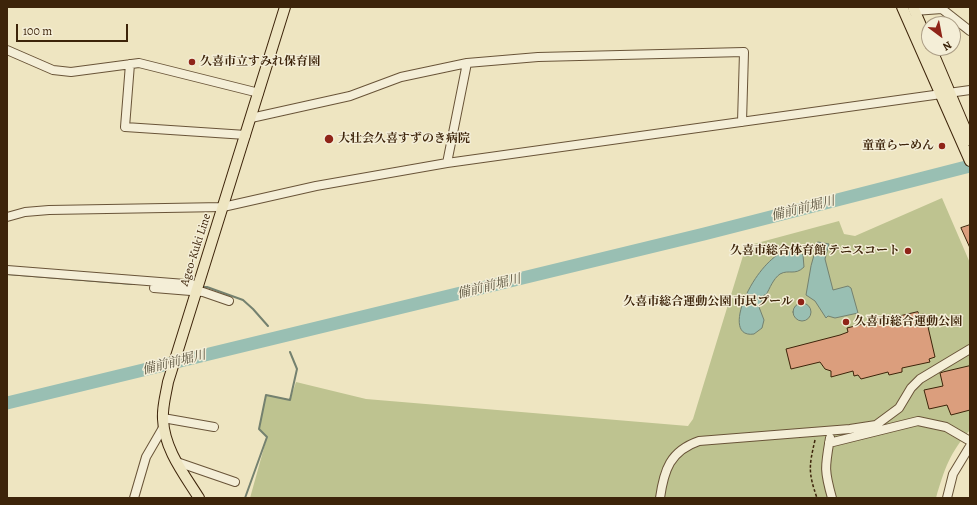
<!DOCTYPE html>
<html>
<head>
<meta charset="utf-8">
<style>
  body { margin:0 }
  #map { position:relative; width:977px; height:505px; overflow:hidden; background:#eee5c1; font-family:Alegreya,serif }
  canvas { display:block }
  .frame { position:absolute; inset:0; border:8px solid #3d240a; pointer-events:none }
  .north { position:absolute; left:921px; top:16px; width:40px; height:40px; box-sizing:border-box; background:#f4eed7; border:1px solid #ab9d85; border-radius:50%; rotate:148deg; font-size:11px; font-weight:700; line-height:16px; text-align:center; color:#3d240a }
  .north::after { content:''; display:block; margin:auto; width:14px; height:18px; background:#8f2418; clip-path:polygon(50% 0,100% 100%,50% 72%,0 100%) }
  .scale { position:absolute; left:16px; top:24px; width:112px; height:18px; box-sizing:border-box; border:2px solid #3d240a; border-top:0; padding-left:5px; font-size:12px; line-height:14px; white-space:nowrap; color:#3d240a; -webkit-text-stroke:3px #f4eed7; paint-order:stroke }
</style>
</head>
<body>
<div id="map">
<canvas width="977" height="505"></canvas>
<div class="frame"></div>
<div class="north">N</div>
<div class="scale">100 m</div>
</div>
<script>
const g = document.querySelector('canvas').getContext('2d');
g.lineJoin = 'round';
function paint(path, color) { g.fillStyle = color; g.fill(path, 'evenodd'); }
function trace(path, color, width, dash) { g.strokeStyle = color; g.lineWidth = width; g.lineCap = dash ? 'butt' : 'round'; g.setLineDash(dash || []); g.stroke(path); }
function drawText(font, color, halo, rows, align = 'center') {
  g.font = font + ' Alegreya,"Noto Serif JP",serif'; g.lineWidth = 3; g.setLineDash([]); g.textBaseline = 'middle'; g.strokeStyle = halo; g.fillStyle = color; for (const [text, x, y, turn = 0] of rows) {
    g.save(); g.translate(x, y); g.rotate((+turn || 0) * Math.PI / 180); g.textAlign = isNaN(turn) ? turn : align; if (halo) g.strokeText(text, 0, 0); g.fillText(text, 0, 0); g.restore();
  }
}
const green = new Path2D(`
  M942,198L970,263V430C950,452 944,470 936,498H250L267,437L259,429L266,395L290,400L296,382L366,399L688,426L693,419L746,246L839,221L844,234L855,236Z`);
const water = new Path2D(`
  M818,242L829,244L825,259L833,290L848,286L851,288L858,313L835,318L828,316L826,318L815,301L806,295L811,266Z
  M795,248L803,255L804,267C795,276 789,269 780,274C773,279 770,288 766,295H764L759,307L764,320L762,328L754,334C716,340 759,249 795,248Z
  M793 312a9 9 0 1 1 18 0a9 9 0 1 1-18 0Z`);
const stream = new Path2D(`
  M7,274L132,284
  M202,287H207L243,300L253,309L268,326
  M245,498L267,437L259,429L266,395L290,400L297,369L290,352`);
const river = new Path2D(`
  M7,403L704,234L970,166`);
const building = new Path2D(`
  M970,225V248L961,228Z
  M918,312L919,315L925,314L935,357L929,359L930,362L902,368V372L889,375L888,372L861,379L858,375L854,376L853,371L831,377V371L825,369L820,362L791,369L786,349L840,335L848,332L847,328L875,321V319L888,316L889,318Z
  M970,366V410L951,415L947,405L929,409L924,390L943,386L940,373L943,372Z`);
const path = new Path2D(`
  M815,440C809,466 808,472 817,498`);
const minor = new Path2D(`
  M914,11L942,9L970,31
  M7,50L53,70L71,72L139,63L259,93
  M130,64L125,127L246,135
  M251,118L350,96L401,77L467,63L538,57L744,52L742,122
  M447,163L467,63
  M7,217L25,212L49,210L223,207L316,186L447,163L970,90
  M7,270L198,285
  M154,288L203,292L229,301
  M163,418L214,427
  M830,438C825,467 824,470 832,498
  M829,443L918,421L946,427L970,441
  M177,462L235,482
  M134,498L146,457L164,426
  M660,498C664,470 670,451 699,441L850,429L876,425L899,408L911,388L920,379L970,349
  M947,498L953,474L970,446`);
const major = new Path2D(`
  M902,7L970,161
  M913,7L929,44
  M931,48L970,140
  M199,498C184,474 164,449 163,419C162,407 166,394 168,382L285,7`);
const markers = [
  [192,62,4,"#8f2418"],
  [329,139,5,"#8f2418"],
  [942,146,4,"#8f2418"],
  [908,251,4,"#8f2418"],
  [801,302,4,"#8f2418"],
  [846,322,4,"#8f2418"]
];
const poiNames = [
  ["久喜市立すみれ保育園",200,62],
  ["大壮会久喜すずのき病院",338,139],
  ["童童らーめん",934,146,"right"],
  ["久喜市総合体育館 テニスコート",900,251,"right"],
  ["久喜市総合運動公園 市民プール",793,302,"right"],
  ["久喜市総合運動公園",854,322]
];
const streetNames = [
  ["Ageo-Kuki Line",196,250,-72]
];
const waterNames = [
  ["備前前堀川",803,209,-14],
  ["備前前堀川",489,287,-14],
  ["備前前堀川",174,363,-14]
];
paint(green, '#bec390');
paint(water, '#99bfb3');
trace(water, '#74816f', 1);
trace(stream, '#74816f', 2);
trace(river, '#99bfb3', 13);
paint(building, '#db9e7d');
trace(building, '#3d240a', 1);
trace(minor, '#695438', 10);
trace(major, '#3d240a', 12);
trace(path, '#3d240a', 1.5, [3, 2]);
trace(minor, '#f4eed7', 8);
trace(major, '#eee5c1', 10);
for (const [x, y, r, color] of markers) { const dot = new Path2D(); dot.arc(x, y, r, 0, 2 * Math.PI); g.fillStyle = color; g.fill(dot); trace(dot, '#f4eed7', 1.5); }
drawText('bold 12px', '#3d240a', '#f4eed7', poiNames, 'left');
drawText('12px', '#3d240a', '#f4eed7', streetNames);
drawText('italic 13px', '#59523d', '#f4eed7', waterNames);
</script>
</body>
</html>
